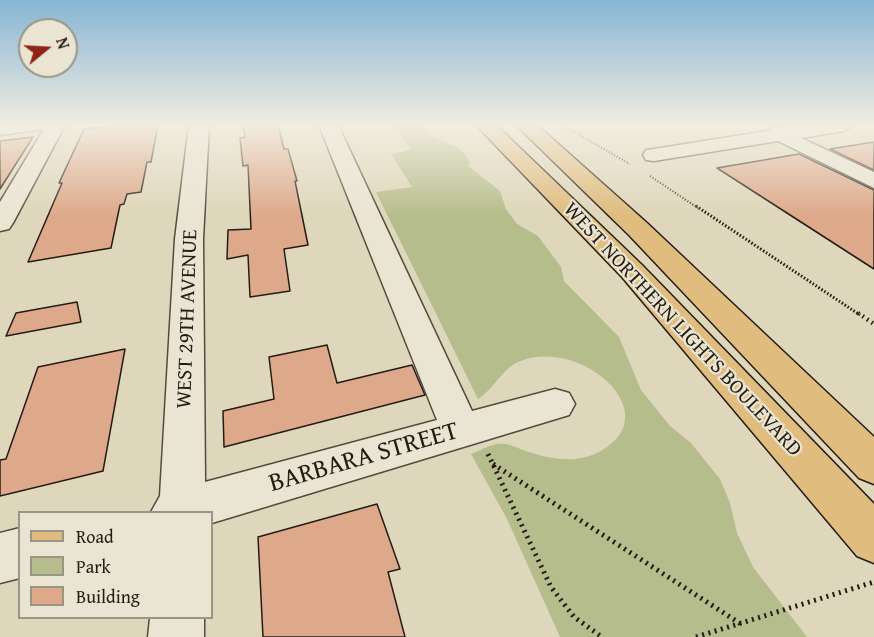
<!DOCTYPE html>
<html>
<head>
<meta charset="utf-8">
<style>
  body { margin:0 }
  #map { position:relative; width:874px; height:637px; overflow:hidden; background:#dfd7bb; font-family:"Gentium Book Plus",serif }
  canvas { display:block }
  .legend { position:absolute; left:18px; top:511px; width:195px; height:108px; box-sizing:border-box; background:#eae5d3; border:2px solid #9b9587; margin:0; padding:8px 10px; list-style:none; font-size:18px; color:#251c14 }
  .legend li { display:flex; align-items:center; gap:12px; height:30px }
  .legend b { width:30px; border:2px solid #9b9587 }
  .north { position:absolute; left:18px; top:18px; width:60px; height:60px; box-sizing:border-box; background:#eae5d3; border:2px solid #9b9587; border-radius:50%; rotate:72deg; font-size:16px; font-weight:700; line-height:24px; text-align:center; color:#251c14 }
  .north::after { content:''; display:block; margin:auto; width:21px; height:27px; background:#8f2418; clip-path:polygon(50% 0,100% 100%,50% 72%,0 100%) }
</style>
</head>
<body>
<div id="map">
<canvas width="874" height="637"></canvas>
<ul class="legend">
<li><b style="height:8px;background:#e0bc7e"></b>Road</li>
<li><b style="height:16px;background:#b6bd8d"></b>Park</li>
<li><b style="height:16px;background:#dea98b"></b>Building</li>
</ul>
<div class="north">N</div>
</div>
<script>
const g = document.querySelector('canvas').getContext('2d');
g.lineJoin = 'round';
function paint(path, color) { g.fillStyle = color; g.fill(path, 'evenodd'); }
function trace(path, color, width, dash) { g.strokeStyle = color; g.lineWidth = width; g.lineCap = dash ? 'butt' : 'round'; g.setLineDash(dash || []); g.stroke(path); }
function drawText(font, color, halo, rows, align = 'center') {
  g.font = font + ' "Gentium Book Plus",serif'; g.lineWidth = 4.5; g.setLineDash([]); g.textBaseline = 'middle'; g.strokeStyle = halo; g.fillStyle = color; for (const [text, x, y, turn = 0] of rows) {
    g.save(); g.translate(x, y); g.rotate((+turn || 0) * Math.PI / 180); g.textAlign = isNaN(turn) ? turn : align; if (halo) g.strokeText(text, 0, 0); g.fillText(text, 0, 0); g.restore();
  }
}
const green = new Path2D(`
  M395,125H418L431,136L457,147L466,155L470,163L468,166L500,191L506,209L517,224L538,236L561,267L564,281L619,337L641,390L670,426L691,443L720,479L730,503L737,533L753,567L807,637H560L507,519L471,454C479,451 489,445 497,444C509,442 521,450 532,453C554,460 579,463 599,452C671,414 579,335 518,362C501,370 494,389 478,399L376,192L412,187L391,154L411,150Z`);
const building = new Path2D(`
  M120,125H158L151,162H147L141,192L127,194L124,204L120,205L111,248L28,262L62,183H59L84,129Z
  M243,125H278L284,149H288L297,181H295L308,245L284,249L290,291L250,297L248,255L227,259L228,230L251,229L248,165L243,166L240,138L245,137Z
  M33,137L0,189V141Z
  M874,142V170L830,149Z
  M799,154L874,190V269L717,168Z
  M77,302L81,322L6,336L16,313Z
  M327,345L337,383L412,365L425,395L224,447L223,411L274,399L269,357Z
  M125,349L103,471L0,496V460L6,459L38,367Z
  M377,504L400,569L388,572L405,637H263L258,537Z`);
const pathFar3 = new Path2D(`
  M562,125L630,164
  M650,176L698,208`);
const pathFar2 = new Path2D(`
  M696,206L860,315`);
const pathFar1 = new Path2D(`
  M858,313L874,324`);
const path = new Path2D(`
  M488,454L551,587L574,617L602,637
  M493,464L741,624
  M696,637L874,582`);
const minor = new Path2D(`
  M0,125H65L13,223L9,229L0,231V202L44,129L0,135Z
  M189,125H209L203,239L205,482L437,420L319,125H338L472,411L555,389L569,393L575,404L569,415L212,523V512H151L160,496L175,239Z
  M804,125H853L844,131L801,138L874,172V188L778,141L654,161L646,160L643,155L646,150L654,149L767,131L776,127Z
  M20,528V578L0,583V533Z
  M150,618H204V637H148Z`);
const major = new Path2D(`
  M476,125H496L642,265L874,504V563L857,556L622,277Z
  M516,125H537L647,223L874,437V484L859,478L629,235Z`);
const streetNames = [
  ["WEST 29TH AVENUE",188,319,-88],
  ["WEST NORTHERN LIGHTS BOULEVARD",682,330,47]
];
const nearStreetnames = [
  ["BARBARA STREET",364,458,-16]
];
paint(green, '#b6bd8d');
paint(building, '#dea98b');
trace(building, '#251c14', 1.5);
trace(minor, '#544b3e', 3);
trace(major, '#251c14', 3);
trace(pathFar3, '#251c14', 2, [1, 2]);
trace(pathFar2, '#251c14', 3, [1.5, 2]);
trace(pathFar1, '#251c14', 4.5, [1.5, 4]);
trace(path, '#251c14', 5, [2, 4.5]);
paint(minor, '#eae5d3');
paint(major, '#e0bc7e');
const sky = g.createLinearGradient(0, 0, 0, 215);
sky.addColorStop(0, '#87b5d5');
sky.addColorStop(0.58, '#f1ede0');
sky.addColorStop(1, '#f1ede000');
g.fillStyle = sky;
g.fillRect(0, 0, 874, 215);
drawText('21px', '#251c14', '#eae5d3', streetNames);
drawText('26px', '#251c14', '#eae5d3', nearStreetnames);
</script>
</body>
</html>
